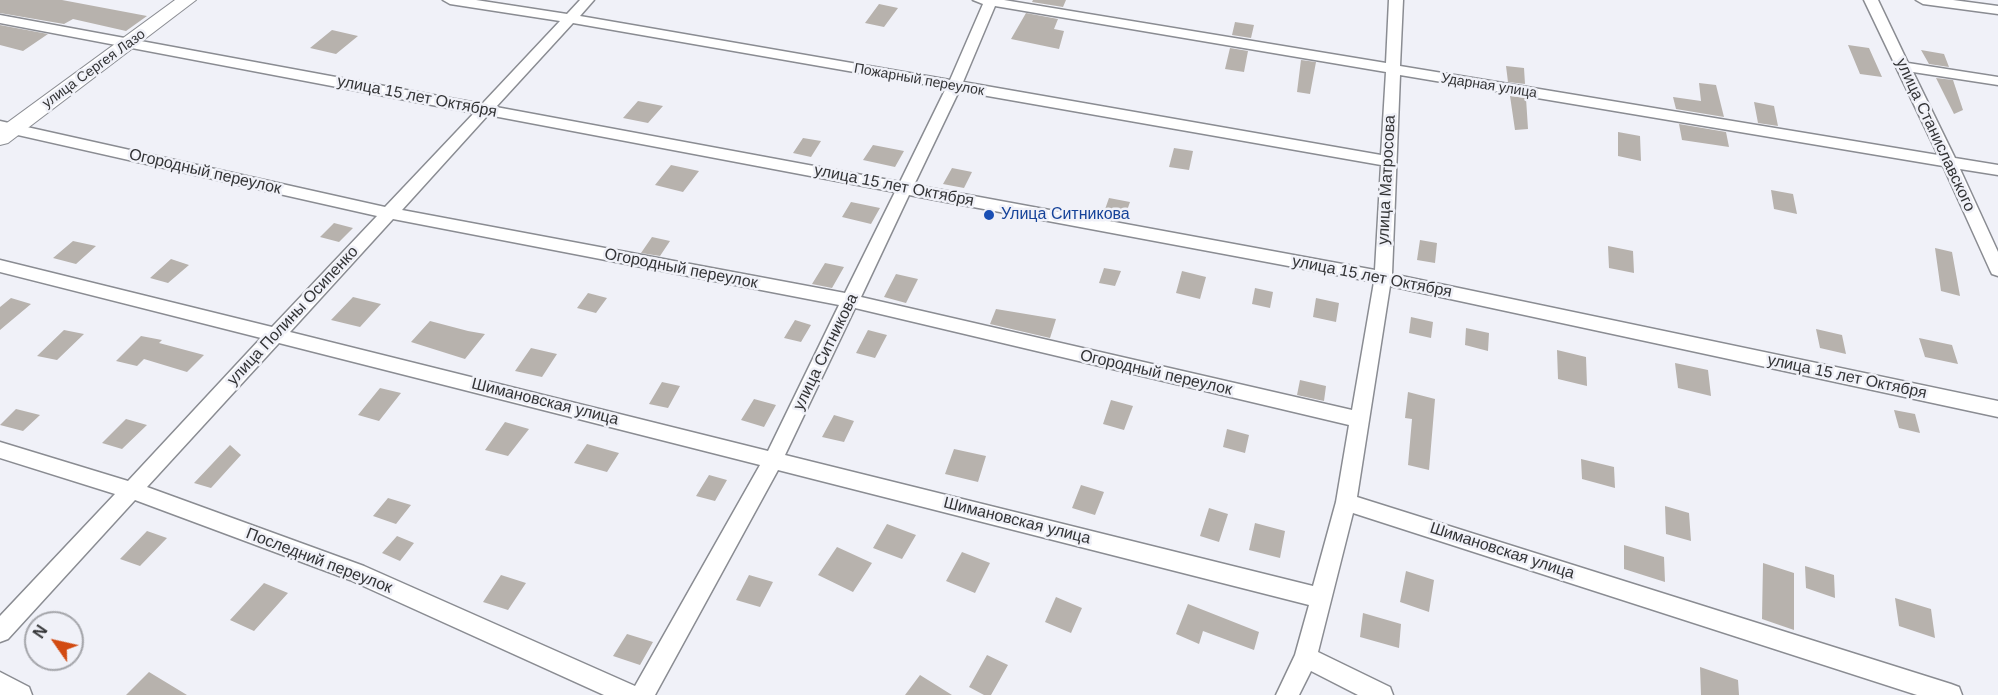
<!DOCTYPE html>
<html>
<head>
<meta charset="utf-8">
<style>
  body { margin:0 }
  #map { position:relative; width:1998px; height:695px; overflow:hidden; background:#f0f1f8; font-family:Helvetica,sans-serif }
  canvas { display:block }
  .north { position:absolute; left:24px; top:611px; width:60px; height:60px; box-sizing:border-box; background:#f0f1f8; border:2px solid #a4a5aa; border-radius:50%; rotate:304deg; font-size:16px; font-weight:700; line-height:24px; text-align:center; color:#333436 }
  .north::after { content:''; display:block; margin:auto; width:21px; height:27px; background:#d24b12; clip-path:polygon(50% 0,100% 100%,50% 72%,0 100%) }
</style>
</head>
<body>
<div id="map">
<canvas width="1998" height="695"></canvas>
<div class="north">N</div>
</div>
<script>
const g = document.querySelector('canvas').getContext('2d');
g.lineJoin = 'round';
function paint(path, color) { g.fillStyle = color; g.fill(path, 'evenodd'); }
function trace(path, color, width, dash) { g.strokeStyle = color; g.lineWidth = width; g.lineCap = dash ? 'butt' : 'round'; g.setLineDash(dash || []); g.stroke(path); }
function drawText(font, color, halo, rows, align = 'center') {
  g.font = font + ' Helvetica,sans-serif'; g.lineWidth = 5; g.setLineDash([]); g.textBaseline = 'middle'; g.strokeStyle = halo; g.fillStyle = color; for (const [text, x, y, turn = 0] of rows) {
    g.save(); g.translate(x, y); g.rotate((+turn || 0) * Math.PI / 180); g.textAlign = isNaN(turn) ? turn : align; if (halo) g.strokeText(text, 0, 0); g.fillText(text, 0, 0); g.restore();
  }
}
const building = new Path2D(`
  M0,0H62L147,16L126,31L73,19L64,24L0,13Z
  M1033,0H1066L1063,7L1032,2Z
  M879,4L898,8L884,27L865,23Z
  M1026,13L1058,19L1054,29L1064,31L1059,49L1011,39Z
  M1235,22L1254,25L1251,38L1232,35Z
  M0,25L48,34L23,51L0,45Z
  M332,30L358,36L336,54L310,48Z
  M1848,45L1869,48L1882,77L1860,74Z
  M1230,48L1248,51L1244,72L1225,69Z
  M1921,50L1944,54L1949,67L1929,64Z
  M1301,60L1316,62L1310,94L1297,92Z
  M1506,66L1524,68L1525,84L1508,82Z
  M1936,78L1953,80L1963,110L1954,114Z
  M1699,83L1716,85L1724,117L1676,109L1673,97L1701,101Z
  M1510,96L1526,98L1528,129L1515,130Z
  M638,101L663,106L648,123L623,118Z
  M1754,102L1774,106L1778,126L1758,123Z
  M1679,124L1726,132L1729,147L1682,140Z
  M1618,132L1640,136L1641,161L1618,156Z
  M803,138L821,141L811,157L793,153Z
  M873,145L904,151L895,167L863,160Z
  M1174,148L1193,151L1189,170L1169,167Z
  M671,165L699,171L683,192L655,185Z
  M952,168L972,172L964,188L943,184Z
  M1771,190L1793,194L1797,214L1774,209Z
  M1109,198L1130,202L1124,219L1103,215Z
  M851,202L880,208L871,224L842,217Z
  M334,223L353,228L339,242L320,237Z
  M652,237L670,241L660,256L641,253Z
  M1420,240L1437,243L1435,263L1417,260Z
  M73,241L96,246L76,264L53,258Z
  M1608,246L1633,251L1634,273L1609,268Z
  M1935,248L1952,252L1960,296L1941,291Z
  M171,259L189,265L168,283L150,278Z
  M825,263L844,267L832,288L812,284Z
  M1104,268L1121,271L1115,286L1099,283Z
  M1182,271L1206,277L1200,299L1176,293Z
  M896,274L918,279L906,303L884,297Z
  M1255,288L1273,292L1270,308L1252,304Z
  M588,293L607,298L596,313L577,308Z
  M353,297L381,304L360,327L331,320Z
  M11,298L31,304L0,330V307Z
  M1316,298L1339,303L1336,322L1313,317Z
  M996,309L1056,319L1050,338L990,324Z
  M1411,317L1433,322L1431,338L1409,333Z
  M795,320L811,325L801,342L784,338Z
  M430,321L468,331L485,334L465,359L411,342Z
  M1466,328L1489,333L1488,351L1465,345Z
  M1816,329L1842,335L1846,354L1820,348Z
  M64,330L84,334L57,360L37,356Z
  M868,330L887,335L875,358L856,353Z
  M141,336L162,340L159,343L204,355L187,372L144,359L137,366L116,361Z
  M1919,338L1952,345L1958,364L1925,357Z
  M531,348L557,354L542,377L515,371Z
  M1557,350L1586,357L1587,386L1558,379Z
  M1675,363L1708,370L1711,396L1678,388Z
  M1300,380L1326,386L1324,401L1297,395Z
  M662,382L680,386L668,408L649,404Z
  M380,388L401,393L379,421L358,415Z
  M1408,392L1435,399L1429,470L1408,465L1412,419L1405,418Z
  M754,399L776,405L764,427L741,420Z
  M1111,400L1133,406L1124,430L1103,424Z
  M16,409L40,415L23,431L0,425Z
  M1894,410L1915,414L1920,433L1899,428Z
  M834,415L854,421L844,442L822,437Z
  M126,419L147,425L122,449L102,443Z
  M505,422L529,429L508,456L485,450Z
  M1227,429L1249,435L1245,453L1223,447Z
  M587,444L619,453L607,472L574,463Z
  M230,445L241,455L211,488L194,483Z
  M954,449L986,456L978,482L945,474Z
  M1581,459L1614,467L1615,488L1582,479Z
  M709,475L727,480L715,501L696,496Z
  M1081,485L1104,492L1095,515L1072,508Z
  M388,498L411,505L396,524L373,516Z
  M1665,506L1689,513L1691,541L1666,534Z
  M1209,508L1228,514L1219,542L1200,536Z
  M1255,523L1285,531L1280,558L1249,550Z
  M887,524L916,535L902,559L873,548Z
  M147,531L167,538L140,566L120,559Z
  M397,536L414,543L400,561L382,553Z
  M1624,545L1664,557L1665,582L1624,569Z
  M837,547L872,563L853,592L818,575Z
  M962,552L990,563L975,593L946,581Z
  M1763,563L1794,573V630L1762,619Z
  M1805,566L1834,575L1835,598L1806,588Z
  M1406,571L1434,580L1429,612L1400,602Z
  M501,575L526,583L508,610L483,602Z
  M749,575L773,582L760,607L736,600Z
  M264,583L288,593L254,631L230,620Z
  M1056,597L1082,608L1071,633L1045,622Z
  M1895,598L1931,609L1935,638L1899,626Z
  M1188,604L1259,632L1254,650L1203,631L1199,644L1176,634Z
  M1363,613L1401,624L1399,648L1360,637Z
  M627,634L653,642L640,665L613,656Z
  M987,655L1008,665L991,695H984L969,687Z
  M1700,667L1738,680L1739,695H1701Z
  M149,672L187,695H126Z
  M920,675L952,695H905Z`);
const street = new Path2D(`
  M443,0H476L567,14L580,0H594L580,16L950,80L983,4L973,0H1004L1386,63L1389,0H1403L1400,66L1938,155L1864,0H1878L1908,63L1998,77V85L1913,72L1955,158L1998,165V175L1960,169L1998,252V276L1992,274L1990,270L1943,166L1400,75L1392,274L1998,401V417L1390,286L1357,497L1951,684L1959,687L1962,695H1917L1353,513L1318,652L1390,687L1393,695H1358L1311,671L1299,695H1276L1295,655L1309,605L778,470L655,695H604L350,580L135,500L8,639L0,642V616L115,494L0,458V442L128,481L261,338L0,272V260L272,327L377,216L0,131V121L385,207L474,113L0,23V15L482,104L560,21L450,4ZM995,6L1386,72L1381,155L963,82ZM573,23L946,88L900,182L496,107ZM959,91L1381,165L1375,270L914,185ZM488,115L895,192L845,293L402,210ZM909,195L1374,282L1352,410L861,297ZM393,219L839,305L768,451L290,332ZM855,308L1349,425L1336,502L1313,586L785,455ZM279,343L760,465L635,686L364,566L147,487Z
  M1916,0H1953L1998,6V14L1923,4Z
  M0,672L29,687L32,695H0Z`);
const secondary = new Path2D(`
  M175,0H196L8,143L0,145V128Z`);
const markers = [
  [989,215,6,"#1a4fb4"]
];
const farStreetnames = [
  ["улица Сергея Лазо",94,69,-36],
  ["Пожарный переулок",919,80,10],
  ["Ударная улица",1489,86,9]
];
const streetNames = [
  ["улица 15 лет Октября",417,97,11],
  ["улица Станиславского",1935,135,65],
  ["Огородный переулок",205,172,13],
  ["улица Матросова",1387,180,-87],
  ["улица 15 лет Октября",894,186,11],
  ["Огородный переулок",681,269,11],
  ["улица 15 лет Октября",1372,277,11],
  ["улица Полины Осипенко",293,316,-47],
  ["улица Ситникова",826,352,-64],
  ["Огородный переулок",1156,373,13],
  ["улица 15 лет Октября",1847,377,12],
  ["Шимановская улица",545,402,14],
  ["Шимановская улица",1017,521,14],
  ["Шимановская улица",1502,551,18],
  ["Последний переулок",319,561,21]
];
const transitNames = [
  ["Улица Ситникова",1001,215]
];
paint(building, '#b7b2ad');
trace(street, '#8a8c92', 3);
trace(secondary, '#8a8c92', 2);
paint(street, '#fff');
paint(secondary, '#fff');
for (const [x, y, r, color] of markers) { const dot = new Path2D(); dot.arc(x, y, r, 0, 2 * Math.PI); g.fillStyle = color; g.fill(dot); trace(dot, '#f0f1f8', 2); }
drawText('14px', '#333436', '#f0f1f8', farStreetnames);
drawText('16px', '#333436', '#f0f1f8', streetNames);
drawText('16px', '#164399', '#f0f1f8', transitNames, 'left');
</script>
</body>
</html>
